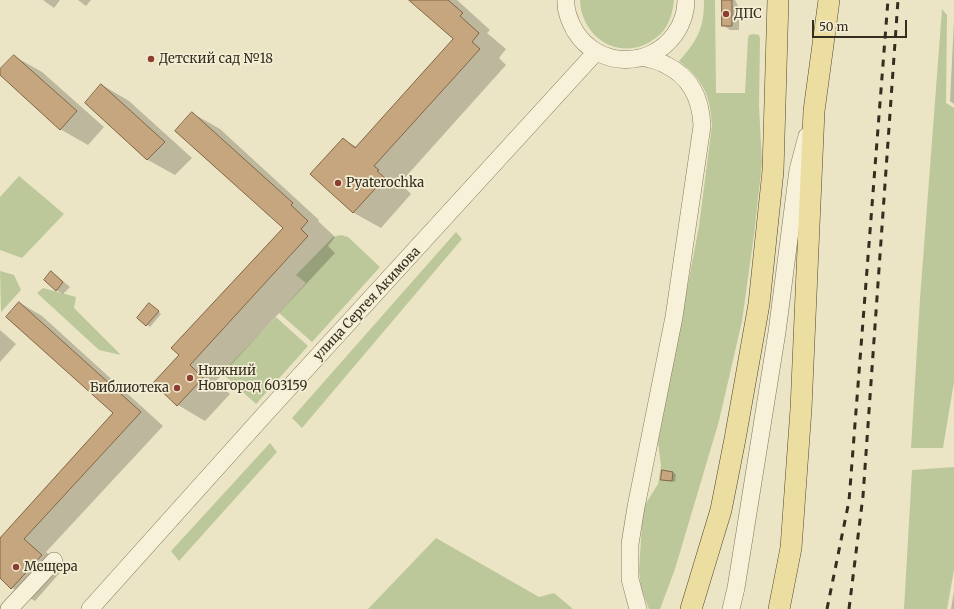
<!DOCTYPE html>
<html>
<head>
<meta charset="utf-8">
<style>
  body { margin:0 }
  #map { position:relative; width:954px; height:609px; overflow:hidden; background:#ebe5c5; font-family:Merriweather,serif }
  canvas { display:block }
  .scale { position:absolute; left:812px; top:20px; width:95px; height:18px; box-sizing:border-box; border:2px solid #352d1f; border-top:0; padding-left:5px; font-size:12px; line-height:14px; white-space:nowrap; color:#352d1f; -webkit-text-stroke:3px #f3eed4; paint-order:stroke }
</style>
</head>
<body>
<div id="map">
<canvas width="954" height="609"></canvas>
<div class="scale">50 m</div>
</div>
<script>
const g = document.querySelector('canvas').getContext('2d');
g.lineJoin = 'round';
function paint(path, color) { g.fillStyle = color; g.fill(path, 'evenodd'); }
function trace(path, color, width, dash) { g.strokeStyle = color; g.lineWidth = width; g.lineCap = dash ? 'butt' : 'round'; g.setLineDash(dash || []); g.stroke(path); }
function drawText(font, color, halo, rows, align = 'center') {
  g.font = font + ' Merriweather,serif'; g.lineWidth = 3.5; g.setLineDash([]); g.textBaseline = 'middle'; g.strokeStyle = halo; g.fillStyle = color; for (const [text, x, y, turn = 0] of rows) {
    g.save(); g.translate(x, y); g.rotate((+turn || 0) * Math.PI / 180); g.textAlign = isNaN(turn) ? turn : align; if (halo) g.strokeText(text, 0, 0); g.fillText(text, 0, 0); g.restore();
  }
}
const green = new Path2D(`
  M580,0H674C673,10 671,18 666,27C662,34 655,39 648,43C615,60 581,35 580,0Z
  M704,0H715L716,93H745L748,38L749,35L754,34L759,35L760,39L759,106L762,163L754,235L742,321L719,421L675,569L660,609H649L641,588L639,571L643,508L658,484L661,466L658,442L699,226L712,125C710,94 703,80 679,61C698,40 704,28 704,0Z
  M942,9L947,15L946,103L954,108V382L943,448H911L920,299Z
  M19,176L64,214L22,258L0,250V197Z
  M456,232L462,239L302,428L292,418Z
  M341,235L348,237L380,267L312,342L279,313L306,283L296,275L333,237Z
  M0,271L14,275L21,290L1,312Z
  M43,288L76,297L74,308L121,355L99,350L37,293Z
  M276,317L308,346L256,404L222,373Z
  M270,443L277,452L179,561L171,551Z
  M954,467V570L947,609H904L912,470Z
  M436,538L539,597L554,593L573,609H368Z`);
const shadow = new Path2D(`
  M43,0H60L54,8Z
  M78,0H91L86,6Z
  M411,0H457L490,30L487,33L506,49L499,58L506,65L401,182L405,186L404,187L411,194L381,228L354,213L311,174L343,139L357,147L455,39Z
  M723,0H735L739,8V30H730L723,25Z
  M954,21V104L950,101Z
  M14,56L42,72L104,127L88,145L60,129L0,74V70Z
  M102,85L129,101L192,158L175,175L148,160L87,103Z
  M192,113L220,129L319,220L318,221L335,237L328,246L335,253L216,381L230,394L205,421L178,405L180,355L284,228Z
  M52,273L58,277L70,287L63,294L56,290Z
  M20,303L42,316L163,426L46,552L64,568L35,601L12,588L0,577V539L114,413Z
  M153,306L161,314L150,327L138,318Z
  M0,330L16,344L0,362Z
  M673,473L676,474L675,482L662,479Z
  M954,591V609H951Z`);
const building = new Path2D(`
  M409,0H448L463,13L460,16L479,33L472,42L480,49L374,166L379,170L377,171L385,178L353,213L310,174L343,138L355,148L453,39Z
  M722,0H732V26H722Z
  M14,55L77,111L60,130L0,75V69Z
  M101,84L165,142L147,160L85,103Z
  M192,112L293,203L291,205L308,221L301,229L308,236L190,365L203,378L177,406L153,383L179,355L171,348L283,228L175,131Z
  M51,271L63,282L56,291L44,280Z
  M19,302L141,412L24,539L42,555L11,589L0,578V538L113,413L6,317Z
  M149,303L159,311L146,326L137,318Z
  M662,470L673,472L672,481L661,480Z`);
const minor = new Path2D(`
  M566,0C565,11 570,22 575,31C598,68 650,69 675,34C682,24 686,12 686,0
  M9,609L54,561
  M90,609L265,414L596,52
  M638,609L630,579V544L636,507L674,317L702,126C701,100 691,77 666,65C660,61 652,60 646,58
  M731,609L736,588L777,332L798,170L807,136`);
const major = new Path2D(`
  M691,609L721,510L735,439L759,304L773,171L778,0
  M779,609L791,548L801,409L814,111L829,0`);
const rail = new Path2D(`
  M827,609L849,501L888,0
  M849,609L863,496L898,0`);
const markers = [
  [726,14,4,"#8e3e31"],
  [151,59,4,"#8e3e31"],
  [338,183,4,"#8e3e31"],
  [190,378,4,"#8e3e31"],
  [177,388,4,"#8e3e31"],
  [16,567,4,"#8e3e31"]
];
const poiNames = [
  ["ДПС",734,14],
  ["Детский сад №18",159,59],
  ["Pyaterochka",346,183],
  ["Нижний",198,371],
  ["Новгород 603159",198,386],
  ["Библиотека",169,388,"right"],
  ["Мещера",24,567]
];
const streetNames = [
  ["улица Сергея Акимова",367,304,-47]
];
paint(green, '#bcc89a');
paint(shadow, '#0003');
paint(building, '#c6a67e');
trace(building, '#816544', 1);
trace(minor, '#84775d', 18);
trace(major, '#524530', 22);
trace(minor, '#f6f1d8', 17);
trace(major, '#ebdea0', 21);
trace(rail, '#352d1f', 3, [7, 7]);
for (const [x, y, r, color] of markers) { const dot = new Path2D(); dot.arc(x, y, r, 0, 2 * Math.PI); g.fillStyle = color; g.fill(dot); trace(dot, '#f3eed4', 1.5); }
drawText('13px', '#352d1f', '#f3eed4', poiNames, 'left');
drawText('13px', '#352d1f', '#f3eed4', streetNames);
</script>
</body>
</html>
